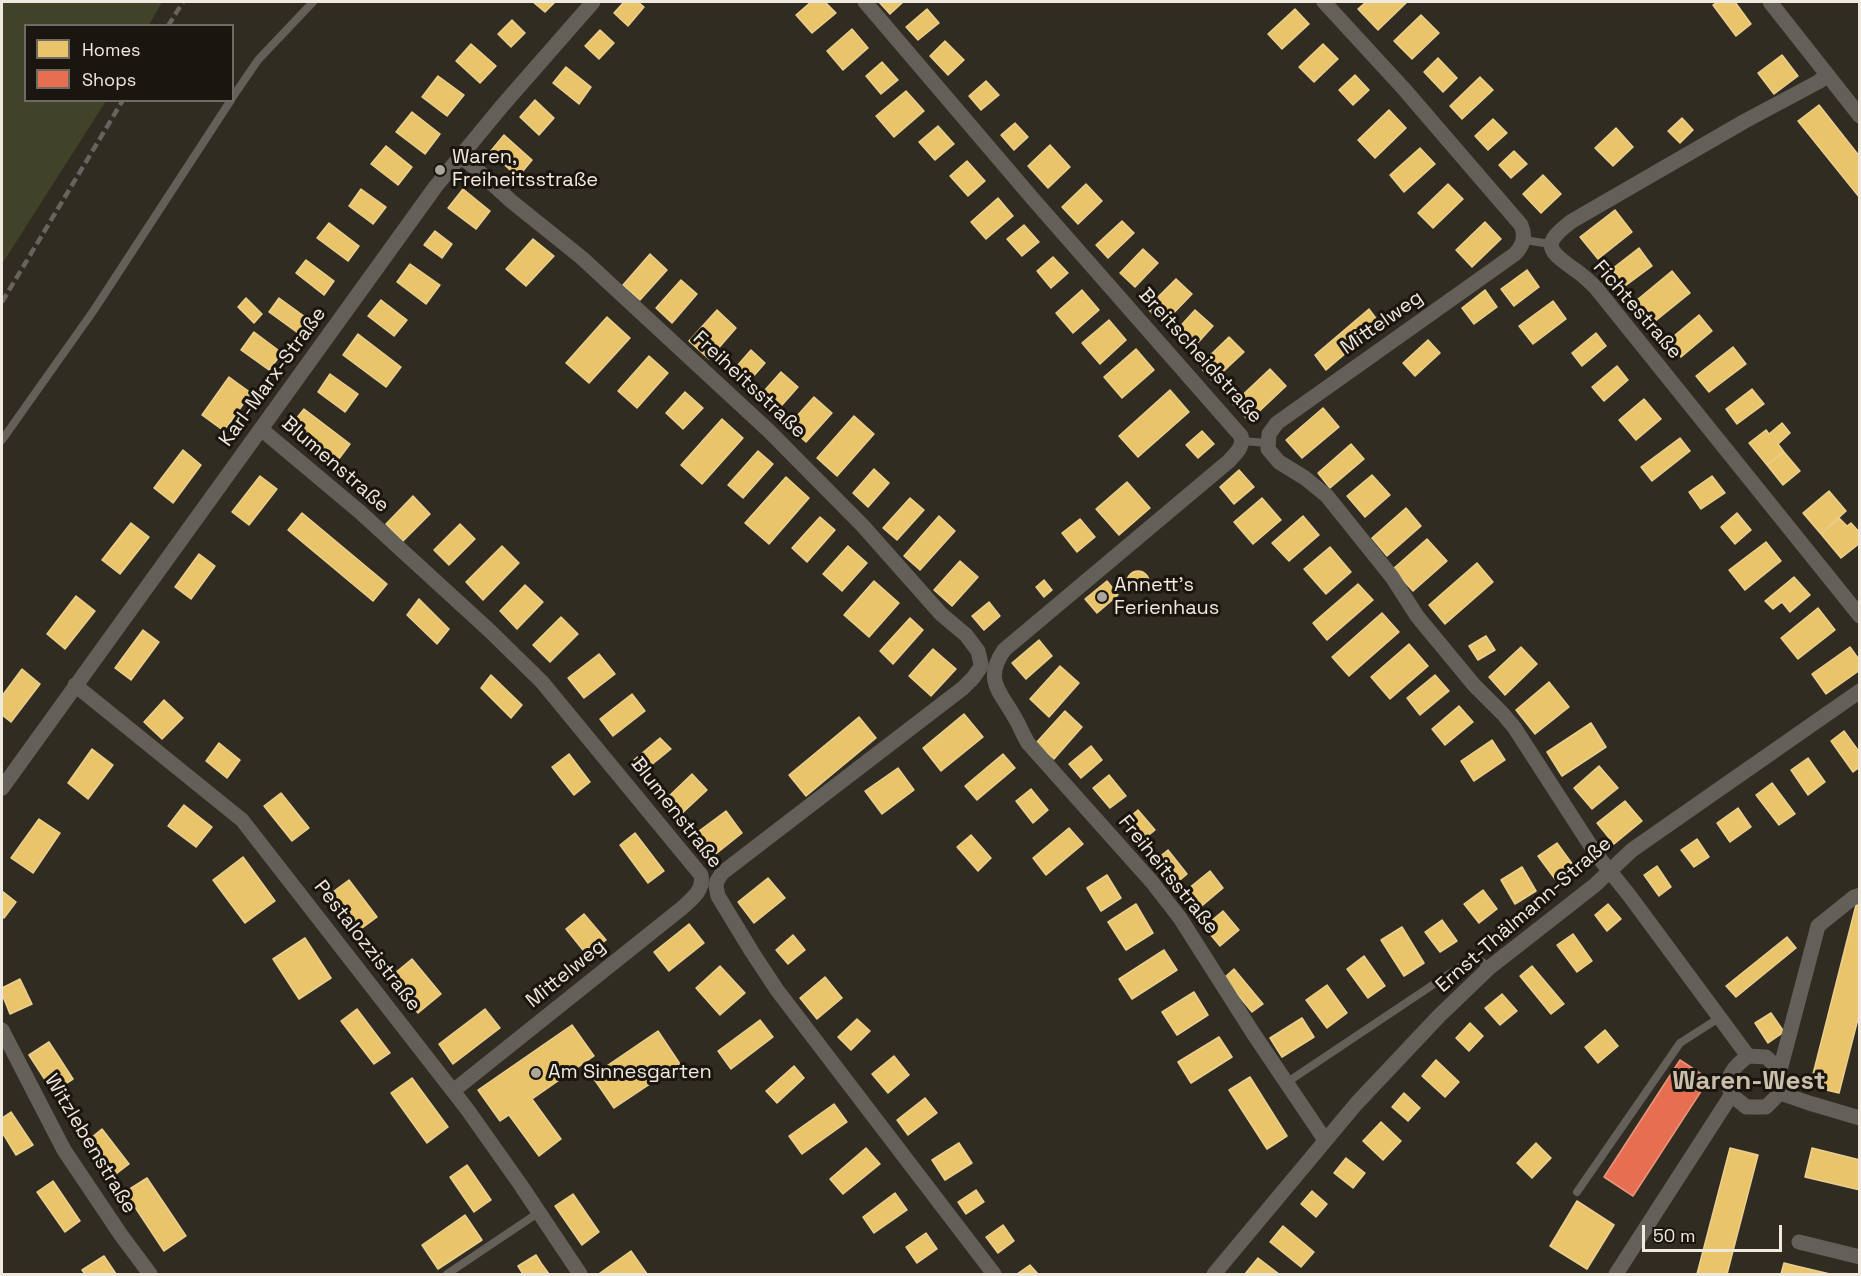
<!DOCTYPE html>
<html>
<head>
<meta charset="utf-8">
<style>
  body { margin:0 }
  #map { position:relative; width:1861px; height:1276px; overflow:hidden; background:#312c22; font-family:"Space Grotesk",sans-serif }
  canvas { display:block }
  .frame { position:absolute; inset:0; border:3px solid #efe9de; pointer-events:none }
  .legend { position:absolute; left:24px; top:24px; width:210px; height:78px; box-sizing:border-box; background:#1a160f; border:2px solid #6f6a62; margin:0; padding:8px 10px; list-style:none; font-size:18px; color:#efe9de }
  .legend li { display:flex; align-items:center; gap:12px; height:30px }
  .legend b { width:30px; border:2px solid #6f6a62 }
  .scale { position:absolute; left:1642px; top:1225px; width:140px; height:27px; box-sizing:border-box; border:3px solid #efe9de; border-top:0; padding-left:8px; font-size:18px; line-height:21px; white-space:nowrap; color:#efe9de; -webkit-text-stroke:4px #1a160f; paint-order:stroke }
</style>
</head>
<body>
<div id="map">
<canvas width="1861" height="1276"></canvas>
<div class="frame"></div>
<ul class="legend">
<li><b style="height:16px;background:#e9c46a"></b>Homes</li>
<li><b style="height:16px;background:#e76f51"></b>Shops</li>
</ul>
<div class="scale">50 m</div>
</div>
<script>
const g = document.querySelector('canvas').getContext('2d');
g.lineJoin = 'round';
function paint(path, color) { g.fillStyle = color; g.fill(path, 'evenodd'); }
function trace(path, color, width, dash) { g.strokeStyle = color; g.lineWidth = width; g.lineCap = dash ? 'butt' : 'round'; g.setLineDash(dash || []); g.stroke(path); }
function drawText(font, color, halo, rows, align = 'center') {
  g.font = font + ' "Space Grotesk",sans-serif'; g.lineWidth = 6; g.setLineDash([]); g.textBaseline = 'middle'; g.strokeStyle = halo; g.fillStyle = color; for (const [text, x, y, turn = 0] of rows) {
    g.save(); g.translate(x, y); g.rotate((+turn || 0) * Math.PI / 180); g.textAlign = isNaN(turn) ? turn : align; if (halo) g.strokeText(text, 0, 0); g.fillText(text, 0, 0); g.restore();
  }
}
const green = new Path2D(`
  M2,2H162L149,25L26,26V100L106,101L2,264Z`);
const homes = new Path2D(`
  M533,2H555L545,12Z
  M624,2H638L644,7L628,26L614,13Z
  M811,2H825L836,13L812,33L796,15Z
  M879,2H903L890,14Z
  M1366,2H1407L1378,30L1358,9Z
  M1718,2H1735L1751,24L1736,36L1713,5Z
  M927,9L939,23L918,40L906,27Z
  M1295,9L1309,24L1282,49L1268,34Z
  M1421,15L1439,33L1412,59L1394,41Z
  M512,20L525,33L511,47L498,34Z
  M852,29L868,48L843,70L827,51Z
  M600,30L614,43L599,59L585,46Z
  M945,41L964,60L948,75L930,56Z
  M471,44L496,66L480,83L456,61Z
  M1323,44L1338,59L1314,82L1299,67Z
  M1782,55L1798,76L1774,94L1758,73Z
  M1438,58L1457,78L1443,92L1424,72Z
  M882,62L898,80L881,94L866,76Z
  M566,67L591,87L579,104L553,83Z
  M1355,75L1369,90L1353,105L1339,90Z
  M438,76L464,95L447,116L422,97Z
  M1480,77L1493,90L1462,119L1450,106Z
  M986,81L999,95L981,110L969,96Z
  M906,91L924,111L894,137L876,116Z
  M535,100L554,118L539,135L520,117Z
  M1819,105L1860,157V198L1798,121Z
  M1389,110L1406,128L1375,158L1358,140Z
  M412,112L440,134L425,154L396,132Z
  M1682,118L1693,130L1680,143L1668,131Z
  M1493,119L1507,133L1488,150L1475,136Z
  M1015,123L1028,137L1014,150L1001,135Z
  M938,126L954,144L935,160L919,142Z
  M1616,128L1633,147L1613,166L1595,148Z
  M504,135L532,160L518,177L490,152Z
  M1050,145L1070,167L1048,188L1028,166Z
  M386,146L412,167L398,185L371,164Z
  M1420,148L1435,164L1404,192L1390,175Z
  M1514,151L1527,164L1511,178L1499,165Z
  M967,161L985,181L968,196L950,176Z
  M1543,175L1561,194L1541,213L1523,194Z
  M1086,184L1102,201L1078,224L1062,207Z
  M1448,184L1463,199L1433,228L1418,213Z
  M361,189L386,207L373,224L349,206Z
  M463,189L490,211L476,229L448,208Z
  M998,198L1013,216L986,239L971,222Z
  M1615,210L1632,232L1598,259L1580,237Z
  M1122,221L1134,233L1108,258L1096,245Z
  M1485,222L1501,239L1472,267L1456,250Z
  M329,223L359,246L348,261L317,238Z
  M1024,225L1039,242L1022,256L1007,239Z
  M435,231L452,244L442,258L424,245Z
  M533,239L554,256L526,286L506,269Z
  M1639,248L1652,266L1625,286L1612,269Z
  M1143,249L1158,263L1135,287L1120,273Z
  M650,254L667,270L640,300L623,285Z
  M1053,257L1068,273L1051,288L1037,271Z
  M306,260L334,281L324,295L296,273Z
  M410,264L440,285L426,304L397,282Z
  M1527,270L1539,287L1514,306L1501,289Z
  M1672,271L1690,293L1654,322L1637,300Z
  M1176,279L1192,294L1163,324L1147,308Z
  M681,280L697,294L672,323L656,308Z
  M1082,290L1099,310L1073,333L1056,313Z
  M1485,290L1497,307L1474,324L1462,308Z
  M246,298L262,314L254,323L238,307Z
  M279,298L308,319L298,333L269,312Z
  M381,300L407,320L394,336L368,316Z
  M1553,301L1566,319L1533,344L1519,326Z
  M1369,309L1380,324L1326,370L1315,355Z
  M717,310L736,328L709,359L689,341Z
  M1195,310L1213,326L1194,347L1176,331Z
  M1699,315L1712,331L1681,357L1668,341Z
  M607,317L630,338L589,383L566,363Z
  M1109,320L1126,340L1100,364L1082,343Z
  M254,332L282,353L269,370L241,350Z
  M1596,333L1606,346L1582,366L1572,353Z
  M358,334L401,367L386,387L343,355Z
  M1229,337L1244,352L1213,381L1199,366Z
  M1428,340L1440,353L1415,376L1403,363Z
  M1733,347L1746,364L1709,392L1696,376Z
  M1136,349L1154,370L1122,398L1104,377Z
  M751,350L765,363L744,387L730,374Z
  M649,356L668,373L637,408L618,391Z
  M1617,366L1628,380L1604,401L1592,387Z
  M1270,369L1286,386L1249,421L1233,404Z
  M781,372L798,387L774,414L757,399Z
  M330,374L358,394L345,412L318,392Z
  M229,377L251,393L224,431L202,415Z
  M1752,389L1764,404L1737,424L1726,409Z
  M1170,390L1189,412L1138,457L1119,436Z
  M685,392L703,408L683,429L666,413Z
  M814,397L832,413L806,442L788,426Z
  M1644,399L1661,419L1636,440L1619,420Z
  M1323,408L1339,427L1302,458L1286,440Z
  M304,409L350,444L338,460L292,424Z
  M854,416L874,434L837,476L817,458Z
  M722,419L743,438L702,484L681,465Z
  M1782,423L1790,433L1778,444L1784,452L1767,465L1749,443L1766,430L1769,434Z
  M1202,431L1214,444L1198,458L1186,445Z
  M1680,438L1690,451L1652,481L1641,467Z
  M1351,444L1364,459L1330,488L1318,473Z
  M183,450L201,465L173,503L154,488Z
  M758,451L773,464L743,498L728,485Z
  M1784,452L1800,471L1783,485L1767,465Z
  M874,469L889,483L868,507L853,493Z
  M1239,470L1254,487L1234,504L1220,487Z
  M1372,475L1390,495L1365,517L1347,496Z
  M260,476L277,489L249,525L232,512Z
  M1712,476L1725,493L1701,509L1689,492Z
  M786,477L809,498L769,544L745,523Z
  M1127,482L1150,508L1119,535L1096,509Z
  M1829,491L1846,511L1821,534L1803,513Z
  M413,496L430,514L403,541L386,524Z
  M910,498L924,510L897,540L883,528Z
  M1262,498L1281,520L1253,544L1234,522Z
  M1406,508L1421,526L1387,556L1372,538Z
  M302,513L387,584L373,601L288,530Z
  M1737,513L1751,530L1735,544L1721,527Z
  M939,516L955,531L920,570L904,556Z
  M1303,516L1319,535L1289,561L1272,543Z
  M820,517L835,530L807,562L792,548Z
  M1839,518L1847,526L1851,523L1860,533V543L1841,558L1821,534Z
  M1080,519L1095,537L1077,552L1062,533Z
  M131,523L149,537L120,574L102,560Z
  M460,524L475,539L449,565L434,550Z
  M1427,539L1447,561L1413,591L1393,569Z
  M1766,542L1781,561L1745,590L1729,570Z
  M502,546L519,563L483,600L466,582Z
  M848,546L867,563L842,591L823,574Z
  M1330,547L1351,572L1326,594L1304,569Z
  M199,554L215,566L191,599L175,587Z
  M960,561L978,577L952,606L934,590Z
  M1477,563L1493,582L1445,624L1429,605Z
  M1127 582a11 11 0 1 1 22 0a11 11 0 1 1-22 0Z
  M1794,577L1810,595L1790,612L1782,602L1773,609L1765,601Z
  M1044,580L1052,590L1044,597L1036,587Z
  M874,581L899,603L869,637L844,615Z
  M1107,581L1118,595L1097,613L1085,599Z
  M1358,584L1373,600L1327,640L1313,623Z
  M525,585L543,602L517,629L500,611Z
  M76,596L95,611L65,649L47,634Z
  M419,599L449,629L437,644L407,615Z
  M989,602L1000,616L984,630L972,616Z
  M1818,608L1835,630L1798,659L1781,638Z
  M1382,613L1399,632L1349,676L1332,657Z
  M561,617L578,634L550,662L533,645Z
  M910,618L923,630L893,664L880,651Z
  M143,630L159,642L131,680L115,668Z
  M1486,636L1495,650L1478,660L1469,646Z
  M1039,640L1052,656L1026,679L1012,663Z
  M1409,644L1428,666L1390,699L1371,677Z
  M1521,647L1537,664L1505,695L1489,677Z
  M1850,647L1860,661V670L1826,694L1812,674Z
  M933,649L956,669L931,696L909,676Z
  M599,654L615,674L584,698L568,678Z
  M1060,666L1079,683L1049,717L1030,699Z
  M22,669L40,684L11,722L2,715V696Z
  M491,675L522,705L511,718L481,688Z
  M1435,675L1449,691L1420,715L1407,698Z
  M1549,682L1569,707L1535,734L1516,710Z
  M632,694L645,711L613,736L600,719Z
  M164,700L183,718L162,739L144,722Z
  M1459,706L1473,722L1445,745L1432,729Z
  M1065,711L1082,727L1054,759L1036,743Z
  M964,714L983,737L941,771L923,748Z
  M859,717L876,738L806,796L789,775Z
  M1591,723L1606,747L1562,776L1547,752Z
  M1844,731L1860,753V767L1853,772L1831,741Z
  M660,738L671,749L645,770L634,760Z
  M1492,740L1505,760L1474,781L1461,761Z
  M219,743L240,760L227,778L206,761Z
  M1091,746L1102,760L1081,778L1069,764Z
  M92,749L113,765L88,799L68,783Z
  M569,754L590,782L574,795L552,767Z
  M1003,754L1015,768L977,800L965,786Z
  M1808,758L1825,782L1808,795L1791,770Z
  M1599,766L1618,788L1592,809L1574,788Z
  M898,768L914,790L882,814L865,791Z
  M692,774L707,790L678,817L664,801Z
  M1109,775L1126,796L1110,808L1093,788Z
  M1772,783L1795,814L1779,825L1756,795Z
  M1031,789L1048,810L1033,823L1016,801Z
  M281,793L309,828L292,841L264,806Z
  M1625,801L1642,821L1614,844L1597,823Z
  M184,805L212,827L196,847L168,826Z
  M1738,808L1751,827L1730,842L1717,823Z
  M1138,810L1155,830L1140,842L1124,822Z
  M726,811L742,833L712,857L695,834Z
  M39,819L60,833L33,873L11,858Z
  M1069,828L1083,844L1046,875L1033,858Z
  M635,833L664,871L648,883L620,845Z
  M971,835L991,858L978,871L957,847Z
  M1697,839L1709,857L1694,867L1681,850Z
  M1557,843L1573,865L1555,879L1538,856Z
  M1168,850L1187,874L1173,886L1153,862Z
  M243,857L275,901L245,923L213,880Z
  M1657,866L1671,887L1659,896L1644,875Z
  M1522,867L1536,891L1515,904L1501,880Z
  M1210,871L1223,888L1197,910L1183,893Z
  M1107,875L1121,898L1101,911L1087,888Z
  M768,878L785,898L754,923L738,902Z
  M349,880L377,917L354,934L326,897Z
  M1483,890L1497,909L1479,923L1464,904Z
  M2,891L16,902L4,918L2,916Z
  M1136,904L1153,933L1126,950L1108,922Z
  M1608,904L1621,919L1607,931L1595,915Z
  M1856,905H1860V1011L1839,1093L1810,1086Z
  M1223,911L1239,930L1220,946L1204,927Z
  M584,914L606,940L587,955L566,929Z
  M1442,920L1457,941L1440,952L1425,932Z
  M689,924L704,943L669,971L654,952Z
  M1402,927L1424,963L1404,976L1381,940Z
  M1573,934L1592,961L1577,972L1557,945Z
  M793,935L805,950L788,964L776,950Z
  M1787,937L1796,948L1736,997L1726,986Z
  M305,938L331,978L299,999L273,959Z
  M1164,950L1177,970L1132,999L1119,979Z
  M1364,956L1385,986L1368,998L1347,969Z
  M412,959L441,994L418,1013L389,978Z
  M720,966L745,993L720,1015L696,988Z
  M1532,966L1564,1004L1551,1014L1520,976Z
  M1234,969L1263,1004L1252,1012L1224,978Z
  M825,977L842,998L817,1019L800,998Z
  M20,979L32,1004L10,1014L2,994V988Z
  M1327,985L1347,1013L1327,1028L1306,1000Z
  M1194,992L1208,1015L1177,1035L1162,1012Z
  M1502,994L1517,1011L1500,1025L1485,1008Z
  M357,1009L390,1053L374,1064L341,1021Z
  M485,1009L500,1028L453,1064L439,1044Z
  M1771,1013L1784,1032L1768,1043L1755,1023Z
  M1302,1018L1314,1037L1282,1057L1270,1038Z
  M857,1019L870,1031L851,1050L838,1037Z
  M760,1020L773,1037L731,1069L718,1051Z
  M1470,1023L1483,1036L1469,1051L1456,1038Z
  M572,1025L594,1056L532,1099L561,1139L539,1156L509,1115L500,1121L478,1090Z
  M1605,1030L1618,1046L1598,1063L1585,1047Z
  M658,1031L680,1064L614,1108L592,1076Z
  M1219,1037L1232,1057L1191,1083L1178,1062Z
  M49,1042L73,1079L53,1092L29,1055Z
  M894,1056L909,1075L888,1093L872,1074Z
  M1436,1060L1459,1082L1445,1097L1422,1076Z
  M794,1066L804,1078L777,1103L766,1091Z
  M1250,1077L1287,1136L1267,1149L1229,1090Z
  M412,1078L448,1127L427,1143L391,1093Z
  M1404,1093L1420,1108L1408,1121L1392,1107Z
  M925,1098L937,1113L908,1135L897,1120Z
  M834,1104L847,1122L802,1154L789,1136Z
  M11,1112L33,1145L16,1155L2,1132V1118Z
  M1381,1122L1401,1141L1383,1160L1363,1141Z
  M102,1129L129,1164L112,1177L86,1142Z
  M959,1143L972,1163L945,1180L932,1160Z
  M1536,1143L1551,1158L1532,1178L1517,1163Z
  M866,1148L880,1164L843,1194L830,1179Z
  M1730,1148L1758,1155L1727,1274H1697Z
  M1812,1148L1860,1160V1190L1805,1177Z
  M1346,1158L1365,1173L1353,1188L1334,1173Z
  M467,1165L491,1200L474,1212L450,1177Z
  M147,1178L186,1236L164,1251L125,1192Z
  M53,1181L80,1221L65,1232L37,1192Z
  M976,1190L984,1202L966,1214L958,1202Z
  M1312,1191L1327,1204L1316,1217L1301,1204Z
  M895,1193L907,1210L874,1233L863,1217Z
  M573,1194L599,1232L582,1245L555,1206Z
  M1577,1201L1614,1225L1587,1269L1550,1246Z
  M465,1215L482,1240L438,1269L422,1245Z
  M1003,1225L1014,1241L998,1253L986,1237Z
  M1283,1226L1314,1252L1301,1267L1270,1242Z
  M926,1233L937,1249L917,1263L906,1247Z
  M631,1251L647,1274H601L600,1273Z
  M536,1255L541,1263L549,1274H523L518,1266Z
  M104,1256L116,1274H85L82,1270Z
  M1258,1258L1279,1274H1245Z
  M1784,1263L1796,1266L1830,1274H1781Z
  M1030,1265L1038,1274H1017Z`);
const shops = new Path2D(`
  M1680,1060L1709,1079L1633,1196L1604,1177Z`);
const lane = new Path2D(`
  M232,98L258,60L313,2
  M1524,240L1551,244
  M2,440L94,310L231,100
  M1242,441L1267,443
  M1286,1083L1467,962C1477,958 1482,960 1489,968
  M1577,1192L1680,1043L1719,1018
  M447,1274L538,1213`);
const street = new Path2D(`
  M865,2L1033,199L1241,436C1244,447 1236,453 1229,461L1004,650C983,681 1001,692 1015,718C1020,726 1023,735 1028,743L1152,882L1180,918L1253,1033L1325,1140
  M1324,2L1404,89L1521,225C1526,236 1523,246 1515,254L1277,423L1269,434L1268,449L1279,462L1305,478L1327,496L1392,577L1417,616L1474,685L1503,714L1514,727L1596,854L1629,895L1748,1056
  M1770,2L1860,116
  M1828,75L1818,82L1745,121L1572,221C1539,246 1549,251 1578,272C1584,276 1590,282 1596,288L1860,616
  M460,156L473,166L511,201L582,258L769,431L863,526L941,614L966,635L978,651L981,664L980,668L973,678L963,688L722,873L717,881L716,886L718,896L752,952L777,990L994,1274
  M261,429L360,512L490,631L542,682L701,875C704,890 693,898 682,908L453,1091
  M75,685L242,820L467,1109L520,1184L580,1274
  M2,788L436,186L502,106L593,2
  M2,1030L64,1150L121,1235L150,1274
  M1748,1056L1766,1057L1780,1070V1093L1766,1107H1746C1742,1103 1734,1098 1731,1093C1723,1077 1736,1065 1748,1056Z
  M1780,1070L1818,926L1854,897L1860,895
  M1780,1093L1809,1103L1860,1118
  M1799,1242L1860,1257
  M1214,1274L1356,1104L1439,1016L1489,968L1595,885L1632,850L1860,691
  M1616,1274L1732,1094`);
const rail = new Path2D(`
  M168,26L183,2
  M2,302L123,100`);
const markers = [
  [440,170,6,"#aca79c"],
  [1102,597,6,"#aca79c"],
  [536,1073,6,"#aca79c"]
];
const poiNames = [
  ["Waren,",452,158],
  ["Freiheitsstraße",452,181],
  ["Annett's",1114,586],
  ["Ferienhaus",1114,609],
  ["Am Sinnesgarten",548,1073]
];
const streetNames = [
  ["Fichtestraße",1637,310,49],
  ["Mittelweg",1382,323,-35],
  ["Breitscheidstraße",1200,356,48],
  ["Karl-Marx-Straße",273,377,-54],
  ["Freiheitsstraße",749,385,43],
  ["Blumenstraße",335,465,41],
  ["Blumenstraße",676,813,52],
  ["Freiheitsstraße",1168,875,51],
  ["Ernst-Thälmann-Straße",1524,915,-41],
  ["Pestalozzistraße",367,946,52],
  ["Mittelweg",566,974,-39],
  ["Witzlebenstraße",90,1144,59]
];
const districtNames = [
  ["Waren-West",1749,1082]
];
paint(green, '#414329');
paint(homes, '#e9c46a');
trace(homes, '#ebcf8d', 1.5);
paint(shops, '#e76f51');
trace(shops, '#e9947b', 1.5);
trace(lane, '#63605a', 8);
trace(street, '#63605a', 15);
trace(rail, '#68635e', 4.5, [9, 4.5]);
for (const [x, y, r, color] of markers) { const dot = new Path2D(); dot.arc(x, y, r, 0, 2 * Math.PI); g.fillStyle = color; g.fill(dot); trace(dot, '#1a160f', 2); }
drawText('20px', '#efe9de', '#1a160f', poiNames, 'left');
drawText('20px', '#efe9de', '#1a160f', streetNames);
drawText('bold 26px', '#cbbeaa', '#1a160f', districtNames);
</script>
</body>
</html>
